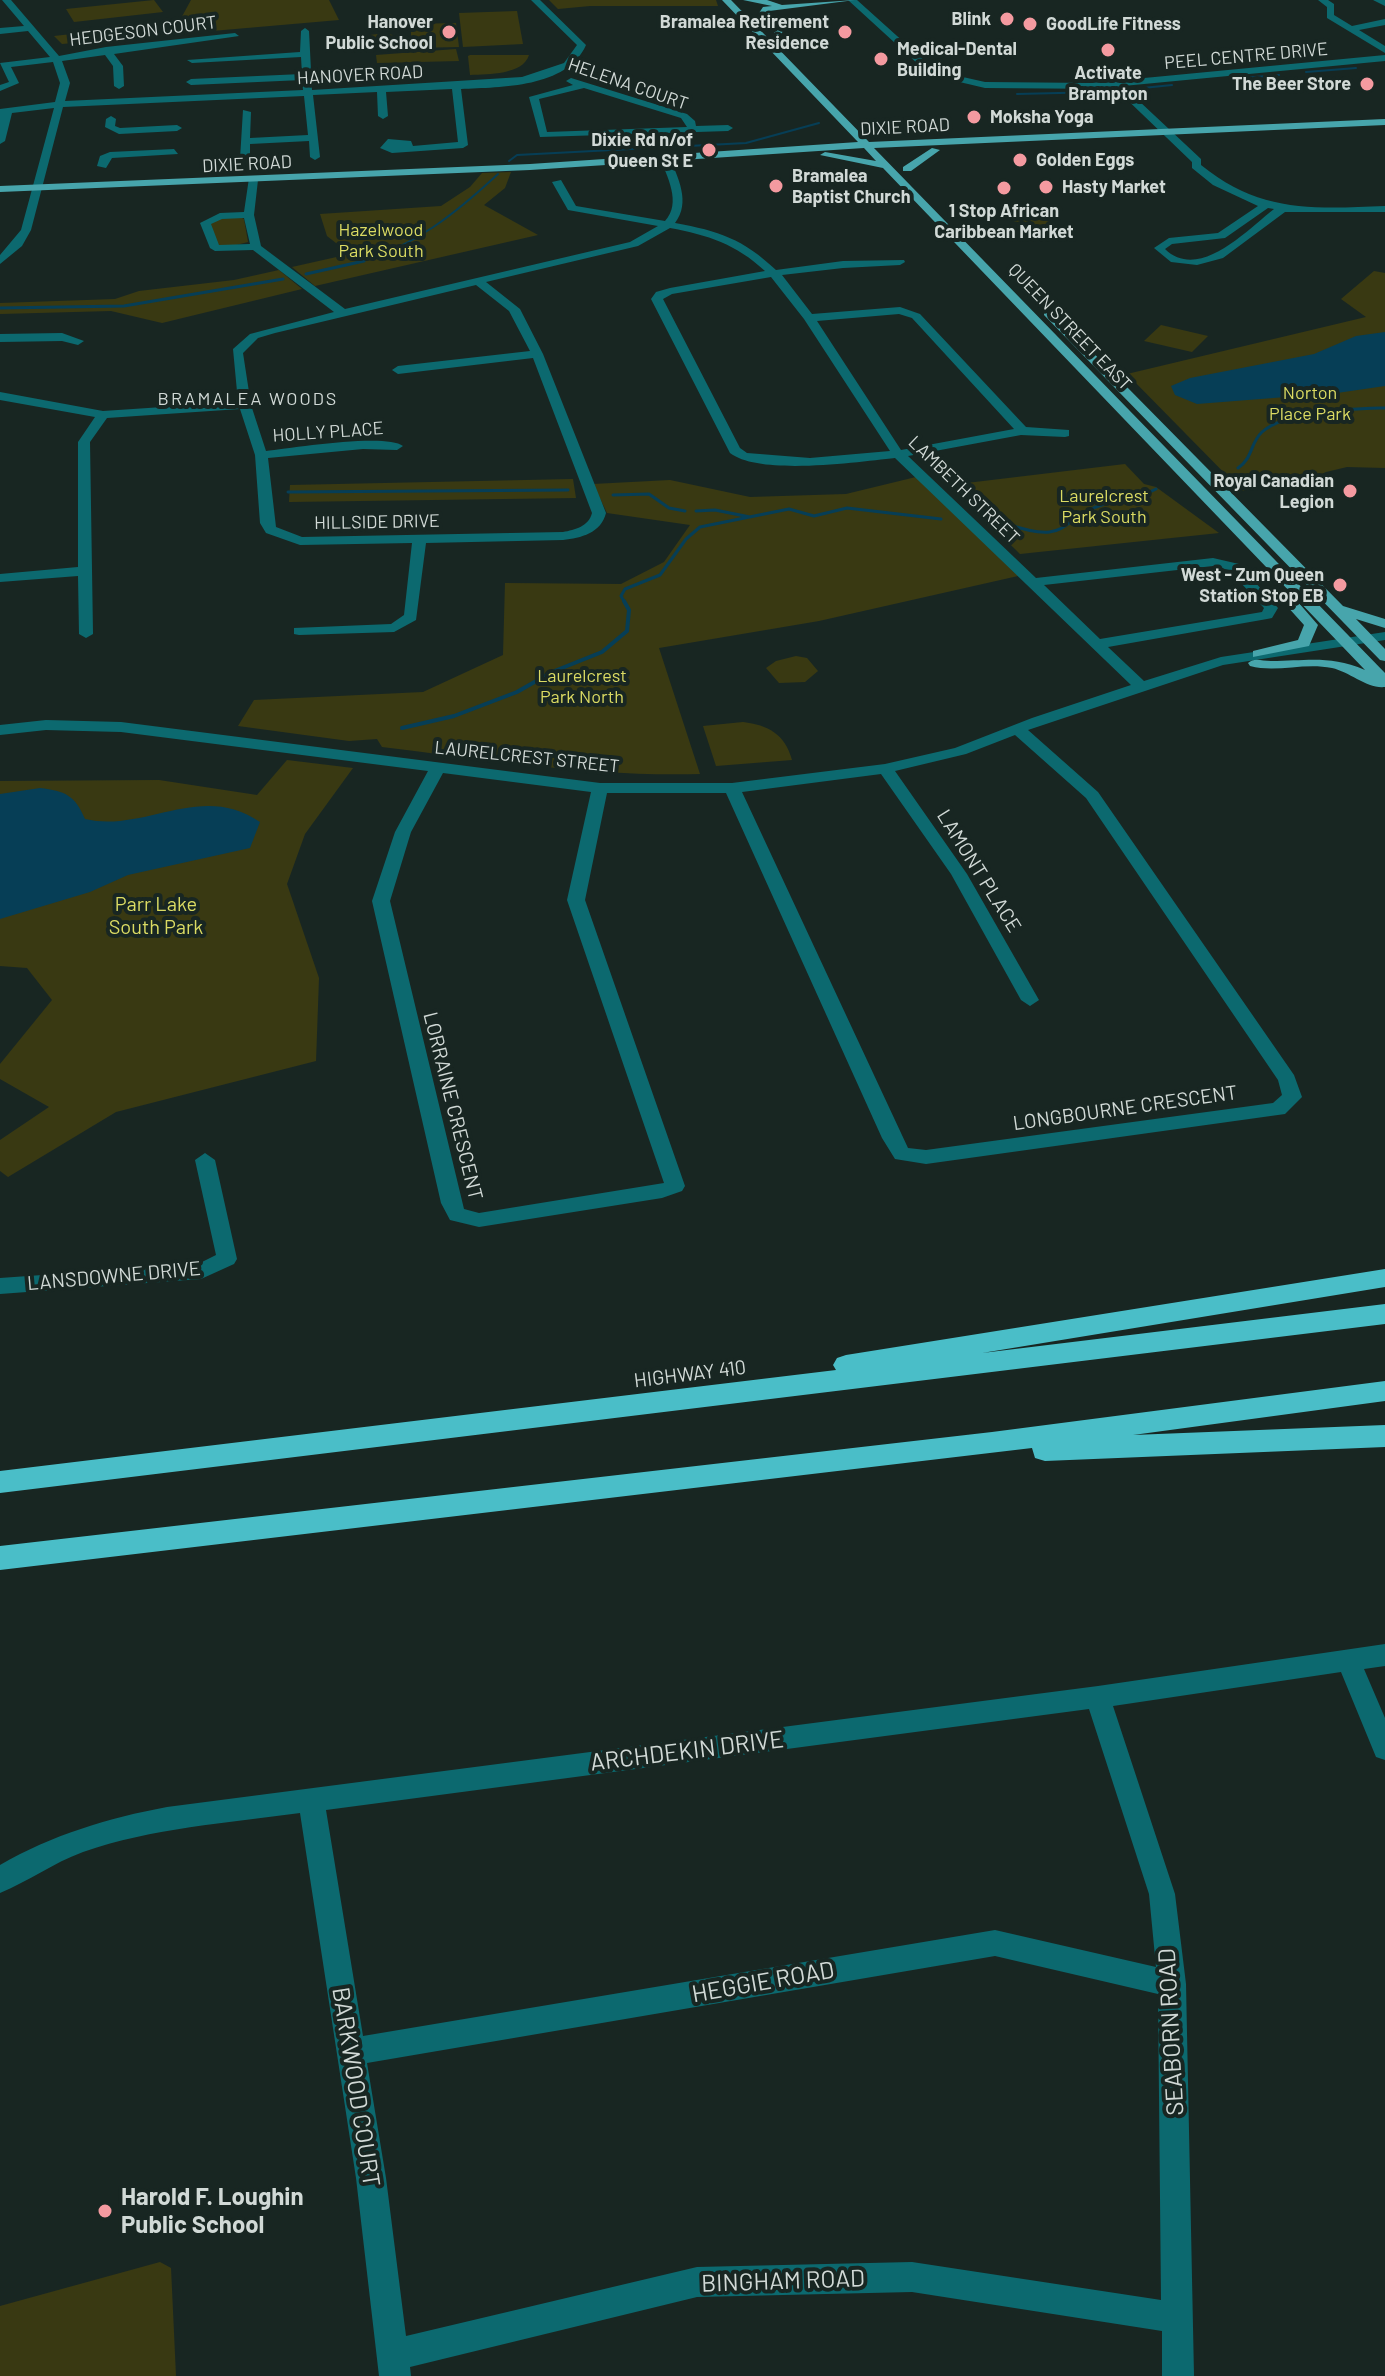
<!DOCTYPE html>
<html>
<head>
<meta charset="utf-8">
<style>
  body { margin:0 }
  canvas { display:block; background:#182622 }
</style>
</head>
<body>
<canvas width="1385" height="2376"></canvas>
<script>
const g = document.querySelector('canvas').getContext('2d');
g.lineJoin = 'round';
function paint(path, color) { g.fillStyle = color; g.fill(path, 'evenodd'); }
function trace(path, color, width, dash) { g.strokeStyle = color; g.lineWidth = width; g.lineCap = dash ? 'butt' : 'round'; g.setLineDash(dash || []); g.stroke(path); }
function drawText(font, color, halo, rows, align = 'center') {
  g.font = font + ' Barlow,sans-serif'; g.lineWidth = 8; g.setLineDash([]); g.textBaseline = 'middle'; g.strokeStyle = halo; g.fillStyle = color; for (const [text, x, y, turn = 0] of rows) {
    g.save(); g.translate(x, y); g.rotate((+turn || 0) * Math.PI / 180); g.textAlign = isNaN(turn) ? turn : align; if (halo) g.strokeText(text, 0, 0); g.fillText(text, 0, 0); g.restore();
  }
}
const green = new Path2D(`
  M154,0L163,12L74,22L66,9Z
  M191,0H329L339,20L62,44L54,36L179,22Z
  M549,0H716L718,6H590L558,9Z
  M517,11L523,44L463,47L459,13Z
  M456,23L459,47L412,48L411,45L406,48L360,50L355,37L385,33L411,40V24Z
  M456,49L459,61L377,63L376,55Z
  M529,55C523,75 488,74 470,75L468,56L470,55Z
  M511,172L505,188L484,205L538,235L315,286L292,267L350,254L327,236L320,214L441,206L470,187L482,173Z
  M1018,205L1060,214L1042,227L999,218Z
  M240,217L244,219L248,242L228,247L217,245L210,223L218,219Z
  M279,270L302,289L162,323L111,311L0,314V303L115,299L139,291L234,280Z
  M1374,271L1385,273V468L1347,467L1326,472L1305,482L1283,487L1275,483L1242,491L1127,374L1366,317L1341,299Z
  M1161,325L1208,336L1192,352L1144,341Z
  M1125,464L1144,484L1156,487L1219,533L1020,554L950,485Z
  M916,477L1018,576L819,621L659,648L700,774C593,777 488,760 382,747L377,739L349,741L238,726L254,700L423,692L503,655L505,583L621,584L664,562L690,525L607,513L593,484L670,480L750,497L846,494Z
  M573,479L576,498L289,502L290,485Z
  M796,656L807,658L818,671L805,682L779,683L766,668L776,661Z
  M743,722C768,725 785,734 792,760L716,766L703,726Z
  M287,760L353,768L305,834L287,884L319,978L316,1061L116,1112L8,1177L0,1171V1140L49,1107L0,1079V1064L52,1000L27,968L0,966V781L159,780L257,795Z
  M160,2262L171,2268L176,2376H0V2306Z`);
const water = new Path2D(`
  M1385,332V386L1337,393L1197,404L1175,395L1171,386L1190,378L1314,354L1356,336Z
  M40,788C65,791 75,795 85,819C145,833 201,781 260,822L250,848L128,875L90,892L0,919V794Z`);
const streamFar2 = new Path2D(`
  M1306,72L1356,68
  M1243,78L1279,75
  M1133,89L1172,85
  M1017,94L1101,92
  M509,161L517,155L746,143L819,123
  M356,263C413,248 456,213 498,174`);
const streamFar1 = new Path2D(`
  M306,274L364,261
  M0,308L124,306L283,279
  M1238,468C1253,458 1250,443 1262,432C1287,410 1352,409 1385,408
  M288,492L568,490
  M613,495L649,494L669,508L685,511
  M696,511L715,510L750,517
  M1007,524C1072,546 1056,519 1107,503C1124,497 1140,498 1156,489
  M625,603L621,596L625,589L660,575L686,539L700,527L789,509L814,516L847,508L941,519`);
const stream = new Path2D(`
  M402,728L454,716L517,692L552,672L602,652L627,631L629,610L624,601`);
const minor = new Path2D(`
  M2,0H11L59,56L106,47L235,33L239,36L114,54L123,66L124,86L119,89L114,86L113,66L105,55L62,61L70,83L65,101L303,90L302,80L191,85L186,82L191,79L302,74L301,57L192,63L187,60L300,52L301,31L305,28L309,31L312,90L522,77L564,63L577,45L531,0H540L586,45C567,88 501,87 461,89L468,145L463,148L392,153L380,148L388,139L411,141L413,146L458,142L452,89L386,92L388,116L383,119L378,116L377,92L313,95L320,157L315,160L310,157L309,141L250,144V159L245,162L240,159L243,110L251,112L250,138L308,135L304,96L63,107L31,230L22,246L0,264V255L21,230L54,108L12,113L5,141L0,144V109L55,102L60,83L53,62L11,67L19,83L0,91V85L9,82L0,63L50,57L28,31L0,34V28L24,26Z
  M848,0H857L936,71L985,82L1092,83L1385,55V61L1123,86L1201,159V165C1260,213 1314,209 1385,206V212H1285L1223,258L1197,265L1171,262L1154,248L1169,238L1218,233L1258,206L1213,185L1192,168V162L1116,89L985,88L930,75ZM1268,208L1274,209C1247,230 1199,282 1165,249L1172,244L1225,238Z
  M1318,0H1328L1334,4V15L1352,26L1385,19V25L1359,30L1385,46V53L1327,18V7Z
  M1373,0H1385V6Z
  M571,78L687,114L695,121L696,126L728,125L733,128L728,131L540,137L529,97L573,85L566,81ZM584,88L681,118L687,127L547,132L539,99Z
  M111,116L116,119L115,126L120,128L177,125L182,128L177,131L119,134L105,127L106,119Z
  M174,149L178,154L112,158L106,168L97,166L100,156L110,152Z
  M664,153L669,156C678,178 691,202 675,223C719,231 743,239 776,270L843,261L904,260L905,262L900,265L843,268L782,275L812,314L900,307L920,314L1026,427L1069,430V436L1065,437L1021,435L908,456L1036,578L1213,558L1239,564L1278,608L1272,618L1267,619L1108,647L1144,681L1221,657L1385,632V640L1223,665L1028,730L1098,792L1294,1075L1302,1097L1285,1114L926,1164L895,1159L882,1138L726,793H607L585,900L685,1186L682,1191L662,1198L479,1227L450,1220L441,1203L372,901L395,832L428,771L121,732L46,730L0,735V725L46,720L121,722L600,783H732L885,764L955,748L1032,718L1131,685L895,458C857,462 760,476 730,453L651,299L656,292L670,288L765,271C736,244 708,235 670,228L638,246L486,282L520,309L543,354L606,513C601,533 581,538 563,540L426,543L416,620L394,632L299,635L294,634V628L391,624L404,615L412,543L300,545L266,533L260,523L255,455L240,409L107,418L90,442L93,634L86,638L79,634L78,576L0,582V574L78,567V442L95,417L0,400V392L103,411L238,402L233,349L250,334L334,312L253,250L215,251L210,248L200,223L220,213L244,212L249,178L258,180L254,215L261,246L345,309L630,242L658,226L568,210L552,182L561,180L576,206L665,221C682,203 667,176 659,156ZM244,218L250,244L219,245L211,224L222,219ZM771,277L804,319L890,451L810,458L747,453L740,448L663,299L672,294ZM476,285L509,311L530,351L398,366L392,370L398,374L533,358L592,513C589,526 575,530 563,532L302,537L276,527L268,458L363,449L397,450L403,446C386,433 292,448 266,451L251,405L243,353L258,338L275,333ZM899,314L912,318L1014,429L901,450L817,321ZM1213,566L1229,570L1264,608L1262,612L1100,639L1044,585ZM1015,735L1086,798L1278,1080L1282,1095L1273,1103L926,1150L908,1148L742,792L881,774L951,874L1021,1000L1030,1006L1039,1000L967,874L895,771L966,754ZM443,773L591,792L567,900L664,1183L479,1213L464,1209L390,901L411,832Z
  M62,333L84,341L78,345L62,341L0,342V334Z
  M205,1153L215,1160L237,1259L234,1264L201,1279L0,1294V1278L198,1264L216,1255L195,1160Z
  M1385,1644V1666L1364,1669L1385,1718V1760L1376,1757L1341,1672L1113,1706L1175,1894L1186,1984L1194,2376H1162V2331L912,2292L697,2297L410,2367L411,2376H379L356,2178L300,1813C227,1823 152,1828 83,1852C53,1863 29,1881 0,1893V1865C52,1835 108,1818 167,1807L1098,1686ZM1089,1709L1149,1894L1156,1967L995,1930L363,2036L326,1810ZM995,1956L1158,1994L1161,2300L912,2262L697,2267L406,2336L386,2178L367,2063Z`);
const major = new Path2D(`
  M722,0H731L869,142L1385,119V125L874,148L1385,673V687C1367,689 1350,672 1332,668C1304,662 1277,673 1250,666L1248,663C1255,657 1261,661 1271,661C1308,661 1329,655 1365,670L883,168L820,155L825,152L876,161L864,148L530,170L0,192V186L530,164L858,142Z
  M743,0H767L782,5L855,0L769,11L784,30L778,38L774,35L775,30L759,13L763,7L772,6Z
  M932,148L940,150L911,171H903V167Z
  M1044,311H1052L1343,606L1385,619V628L1356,619L1385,649V661L1380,660L1044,315Z
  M1293,601L1298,602L1318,625L1309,646L1253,657V651L1298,640L1304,625L1286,605Z`);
const highway = new Path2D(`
  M1385,1269V1287L982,1353L1385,1304V1324L0,1493V1471L836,1370L833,1365L837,1358L846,1355Z
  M1385,1381V1401L1133,1435L1385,1425V1447L1045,1461L1035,1458L1032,1448L0,1570V1546L992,1432Z`);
const markers = [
  [1007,19,8,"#f49aa0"],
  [1030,24,8,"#f49aa0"],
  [449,32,8,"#f49aa0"],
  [845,32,8,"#f49aa0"],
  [1108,50,8,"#f49aa0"],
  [881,59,8,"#f49aa0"],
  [1367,84,8,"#f49aa0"],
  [974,117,8,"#f49aa0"],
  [709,150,8,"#f49aa0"],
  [1020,160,8,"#f49aa0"],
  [776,186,8,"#f49aa0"],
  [1046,187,8,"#f49aa0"],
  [1004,188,8,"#f49aa0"],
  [1350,491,8,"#f49aa0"],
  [1340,585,8,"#f49aa0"],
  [105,2211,8,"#f49aa0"]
];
const farPoinames = [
  ["Blink",991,19],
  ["Hanover",433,22],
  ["Public School",433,43],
  ["Bramalea Retirement",829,22],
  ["Residence",829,43],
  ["GoodLife Fitness",1046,24,"left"],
  ["Medical-Dental",897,49,"left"],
  ["Building",897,70,"left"],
  ["Activate",1108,73,"center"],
  ["Brampton",1108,94,"center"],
  ["The Beer Store",1351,84],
  ["Moksha Yoga",990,117,"left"],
  ["Dixie Rd n/of",693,140],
  ["Queen St E",693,161],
  ["Golden Eggs",1036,160,"left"],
  ["Bramalea",792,176,"left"],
  ["Baptist Church",792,197,"left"],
  ["Hasty Market",1062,187,"left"],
  ["1 Stop African",1004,211,"center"],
  ["Caribbean Market",1004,232,"center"],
  ["Royal Canadian",1334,481],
  ["Legion",1334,502],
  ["West - Zum Queen",1324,575],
  ["Station Stop EB",1324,596]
];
const farStreetnames = [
  ["HEDGESON COURT",143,31,-7],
  ["PEEL CENTRE DRIVE",1246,56,-5],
  ["HANOVER ROAD",360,75,-3],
  ["HELENA COURT",628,84,19],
  ["DIXIE ROAD",905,127,-3],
  ["DIXIE ROAD",247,164,-3],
  ["QUEEN STREET EAST",1070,327,46],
  ["HOLLY PLACE",328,432,-4],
  ["LAMBETH STREET",964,490,44],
  ["HILLSIDE DRIVE",377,522,-1],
  ["LAURELCREST STREET",527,757,6]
];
const farParknames = [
  ["Hazelwood",381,230],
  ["Park South",381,251],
  ["Norton",1310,393],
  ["Place Park",1310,414],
  ["Laurelcrest",1104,496],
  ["Park South",1104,517],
  ["Laurelcrest",582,676],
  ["Park North",582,697]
];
const farNeighbourhoodnames = [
  ["BRAMALEA WOODS",248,399]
];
const streetNames = [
  ["LAMONT PLACE",979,871,58],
  ["LORRAINE CRESCENT",453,1106,76],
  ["LONGBOURNE CRESCENT",1125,1108,-8],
  ["LANSDOWNE DRIVE",114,1276,-5],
  ["HIGHWAY 410",690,1374,-7]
];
const parkNames = [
  ["Parr Lake",156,904],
  ["South Park",156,927]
];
const nearStreetnames = [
  ["ARCHDEKIN DRIVE",687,1751,-7],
  ["HEGGIE ROAD",763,1982,-10],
  ["SEABORN ROAD",1171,2032,-93],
  ["BARKWOOD COURT",356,2087,81],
  ["BINGHAM ROAD",783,2281,-2]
];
const nearPoinames = [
  ["Harold F. Loughin",121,2197],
  ["Public School",121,2225]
];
paint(green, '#393912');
paint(water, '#063e56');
trace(streamFar2, '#063e56', 2);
trace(streamFar1, '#063e56', 3);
trace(stream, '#063e56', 4);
paint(minor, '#0c696f');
paint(major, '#47a5ac');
paint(highway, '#4abec8');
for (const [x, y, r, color] of markers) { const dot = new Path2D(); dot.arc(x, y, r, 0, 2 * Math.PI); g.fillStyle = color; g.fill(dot); trace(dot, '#182622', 3); }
drawText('bold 18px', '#d1d9d6', '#182622', farPoinames, 'right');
drawText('18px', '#d1d9d6', '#182622', farStreetnames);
drawText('18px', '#dbdb63', '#182622', farParknames);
g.letterSpacing = '2px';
drawText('18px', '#d1d9d6', '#182622', farNeighbourhoodnames);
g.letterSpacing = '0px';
drawText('20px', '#d1d9d6', '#182622', streetNames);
drawText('20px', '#dbdb63', '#182622', parkNames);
drawText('24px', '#d1d9d6', '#182622', nearStreetnames);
drawText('bold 24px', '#d1d9d6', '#182622', nearPoinames, 'left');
</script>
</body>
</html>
